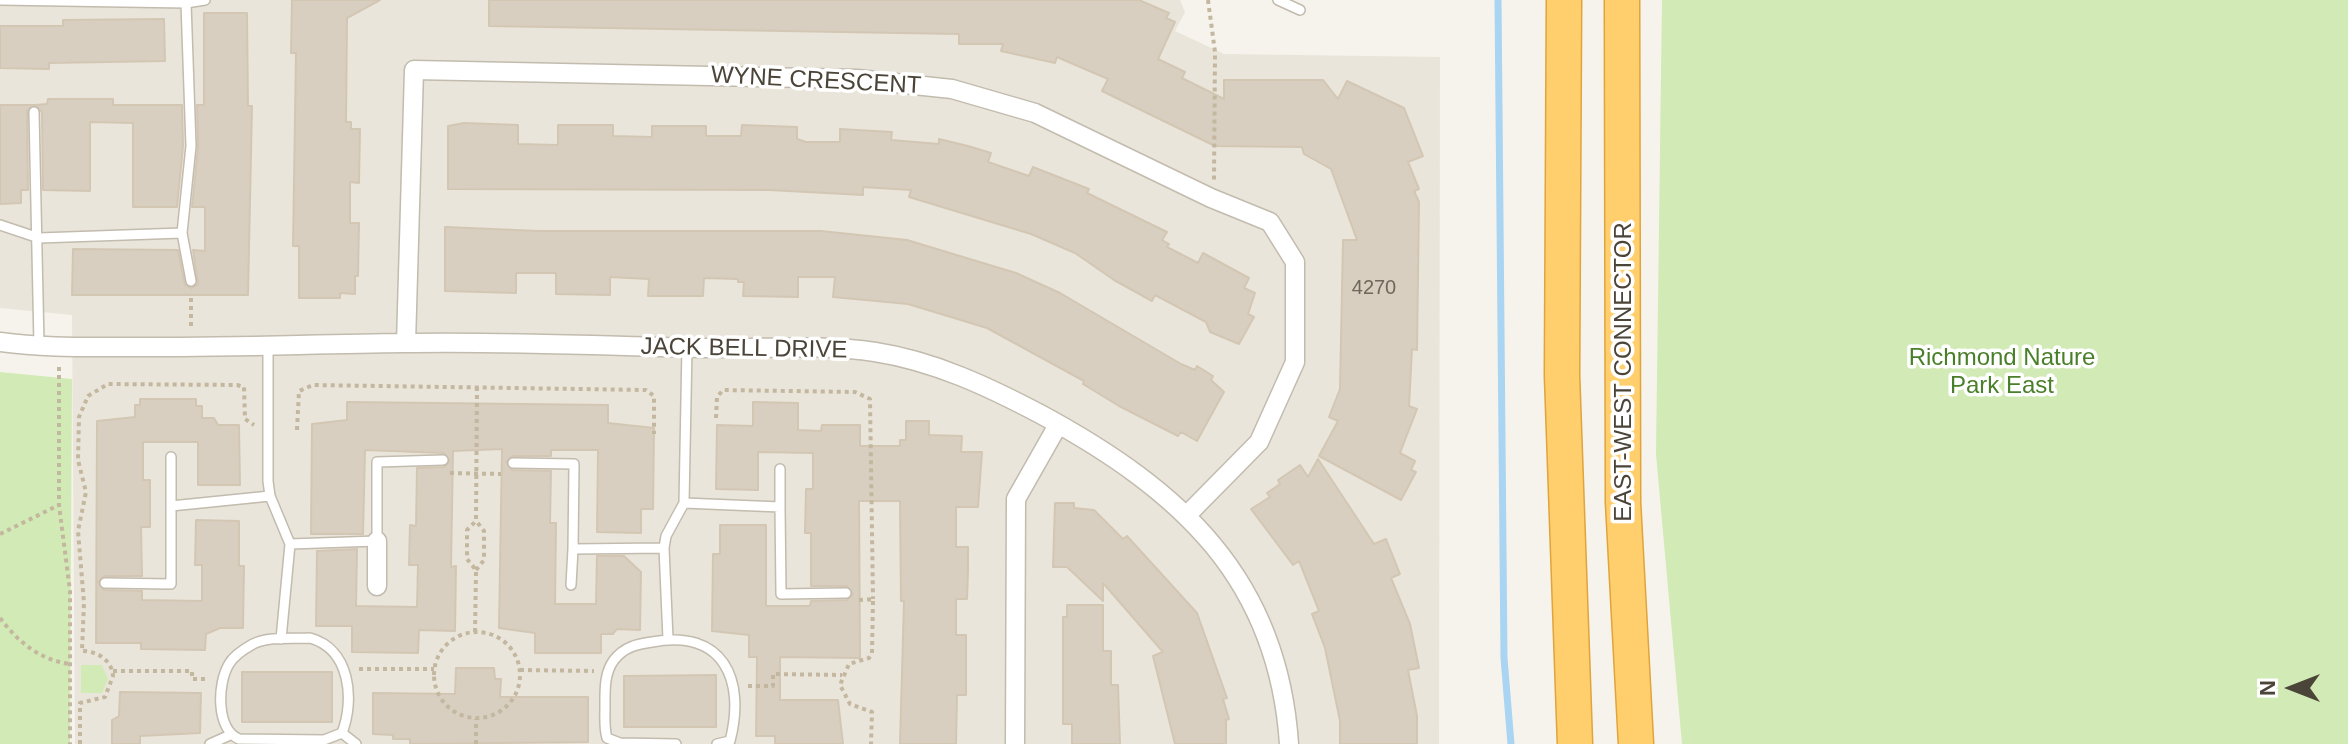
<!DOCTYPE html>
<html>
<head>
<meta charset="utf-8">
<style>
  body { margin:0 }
  #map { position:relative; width:2348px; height:744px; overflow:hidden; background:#f6f3ec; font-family:Helvetica,sans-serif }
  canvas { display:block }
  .north { position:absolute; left:2252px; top:648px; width:80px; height:80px; -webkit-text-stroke:6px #fff; paint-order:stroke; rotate:270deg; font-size:22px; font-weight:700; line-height:32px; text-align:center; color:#4b4439 }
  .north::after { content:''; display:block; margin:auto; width:28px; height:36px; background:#4b4439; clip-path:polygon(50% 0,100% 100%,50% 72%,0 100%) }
</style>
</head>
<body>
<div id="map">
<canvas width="2348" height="744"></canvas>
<div class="north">N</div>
</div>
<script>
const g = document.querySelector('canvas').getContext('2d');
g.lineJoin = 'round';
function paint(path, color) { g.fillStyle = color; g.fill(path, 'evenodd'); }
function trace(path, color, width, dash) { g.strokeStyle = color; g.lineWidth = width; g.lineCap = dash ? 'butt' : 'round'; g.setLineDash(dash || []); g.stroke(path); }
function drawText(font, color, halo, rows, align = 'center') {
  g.font = font + ' Helvetica,sans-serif'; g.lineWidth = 7; g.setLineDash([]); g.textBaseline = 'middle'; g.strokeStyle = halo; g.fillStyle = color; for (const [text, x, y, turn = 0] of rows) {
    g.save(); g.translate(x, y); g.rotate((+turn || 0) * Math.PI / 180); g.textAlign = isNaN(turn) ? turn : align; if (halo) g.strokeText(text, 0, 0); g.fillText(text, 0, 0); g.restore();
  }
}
const residential = new Path2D(`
  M0,0H1180L1185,12L1175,31L1224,54L1440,57L1439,744H75L72,315L0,308Z`);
const green = new Path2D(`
  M1662,0H2348V744H1682L1656,454Z
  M0,372L72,379L70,744H0Z
  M81,665H102L108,679L102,693H81Z`);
const stream = new Path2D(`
  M1498,0L1504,658L1511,744`);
const building = new Path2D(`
  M292,0H380L347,18L346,122H351V129H360L359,183L350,182V223H359L358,276H355V294L340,293V298H299V246H293L296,53H291Z
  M489,0H1139L1169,13L1166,18L1175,22L1158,59L1185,72L1182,78L1224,99V80H1323L1338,99L1347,81L1404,108L1423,156L1408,162L1419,189L1414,191L1419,202L1417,350L1412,349L1409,406L1417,409L1400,453L1415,461L1411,470L1416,472L1401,500L1319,456L1338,421L1329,417L1340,389L1343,240H1357L1331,169L1304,154L1302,147L1215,146L1102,91L1108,79L1057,57L1055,63L1001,51L1003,44H959V34L489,26Z
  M204,13H247L248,106H252L248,295H72L73,249L178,250L185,285L192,288L198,284L193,250L205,251V207H192L198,147L197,105H204Z
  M164,19L165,61L49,63V69L0,68V26H63V20Z
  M48,99H113V105H182L183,146L177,207H133V123L90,122V191L43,190L42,112L35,105L47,104Z
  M0,105H35L27,111L28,190H21V203L0,204Z
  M464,123L518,125V144L558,145V125H613V136L652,137V126H706V136H741L742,125L797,127V139L806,142H840V129L892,132L891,140L939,144V139L968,146L991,153L988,162L1029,176L1033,167L1089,189L1087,193L1167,232L1162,240L1169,244L1167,247L1198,263L1203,253L1249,278L1244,288L1255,293L1248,314L1254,317L1239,344L1210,332L1206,322L1155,295L1152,301L1114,280L1075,253L1031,234L909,197L911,190L863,187V195L769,190L448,189V126Z
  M445,227L539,231H821L907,240L1016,273L1060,293L1181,364L1195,370L1197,366L1213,376L1211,380L1224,392L1197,441L1181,432L1178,436L1119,406L1083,384L1084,381L987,328L908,304L833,297L835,277H798V297L743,296L744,282H738V279L704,278L703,296H648L649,279L610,277V295L556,294V273H516V293L445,291Z
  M140,399H196V406H202V418H214L218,425H239L240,485H198V442H143V480H150V527H141L142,576H104L98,582L104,590L142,591V600L202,601V565H195L196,520L239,521V566H244L243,628H220L206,634L205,650L141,649V643H96L97,421L135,417V405H140Z
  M347,402L608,405V423L654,428L653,509H641V533L597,532L598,450H551V456H512L506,462L512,470L551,471L550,523H556L555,604H596L597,556H624L641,572L640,630L617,629L613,634H601V653H535V633L499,628L502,449L453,451L451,567L456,566L455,631L419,630L418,653L352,652V626H316L317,551L357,549L356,606L417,607L418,565H409L410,525L416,526L417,468L444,467L450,461L444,453L365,450L363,534H311L312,424L347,420Z
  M753,402L798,403V430L821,431L822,425H860V446H900V440H906V421H929V435L962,436L961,452H982L978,507H956V547H968V571L967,599H956V635H966V695H957L956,744H900L904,601H901L900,501H859L860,658L780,657V700H838L843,744H775V736H756L757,657H749V635L712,631L713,554H720V525H766V606H810L811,601L847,600L853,594L847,586H811V533H805L806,489H813V453L758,452V490L716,489L717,425L753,426Z
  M1318,459L1374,544L1386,539L1400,574L1391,578L1410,624L1419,668L1408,670L1417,716V744H1340V721L1325,648L1312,614L1319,611L1299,561L1293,565L1251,509L1270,497L1267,493L1280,484L1278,480L1300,465L1308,477Z
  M1055,503H1074V508L1094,510L1123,539L1127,536L1197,613L1227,698L1223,699L1229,719L1226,720V744H1175L1153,656L1163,652L1103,583V601L1067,567H1053Z
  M1067,605H1103V651H1111V685H1118L1120,744H1072V724H1063V617H1067Z
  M456,668H494L495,679H501L500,697H588V742L410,744V739H393V735L373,734V693L455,694Z
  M242,672H332V722H242Z
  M716,675V727H624V676Z
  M120,692L201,693L200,733L140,736V744H112V720L119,716Z`);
const path = new Path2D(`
  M1208,0L1215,52L1214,180
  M191,326V296
  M59,367V505L70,591V744
  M716,418L717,397L723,390L855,392L870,399L873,599
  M297,430L299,391L313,385L646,390L654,396V434
  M450,473L501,474
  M0,534L59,505
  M476,570L484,560V531L477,522
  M859,600L873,599L872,653L869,658L849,664L840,685L850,704L872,712L871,744
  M0,618C18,642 40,660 70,664
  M434 675a43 43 0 1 1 86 0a43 43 0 1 1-86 0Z
  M475,632L476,570L467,559V530L476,521L477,387
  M359,669H434
  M520,670L594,671
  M113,671H192V679H207
  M748,686H773V674L842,675
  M80,744V703L105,697L113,676C112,660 97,651 82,651L84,603L78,531L86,492L78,460L79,417L88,396L108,384L237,385L244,387L245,419L254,425
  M476,744V719`);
const lane = new Path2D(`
  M0,0L186,3L205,0
  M1278,0L1300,10
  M34,112L39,345
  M0,225L39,238L182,233L191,146L186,3
  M182,233L191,281
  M268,347V481L270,496L290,544L281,639
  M513,463L574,464L573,549L664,548
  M684,503L780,507L781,594L846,593
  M171,506L270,496
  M780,507V469
  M290,544L377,541V462L443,460
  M105,583L171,584V457
  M571,585L573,549
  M310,638C350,649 355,699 342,733L324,740L239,739C216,729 217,684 229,664C234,655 244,649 253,644C269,636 292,639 310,638Z
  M668,639L664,548L666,536L684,503L687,347
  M342,733L356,744
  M210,744L230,735
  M676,744L620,743L607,738C604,728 605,718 605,707C605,691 604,673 614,660C624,647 637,644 652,642C723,629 746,679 730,741L717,744`);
const street = new Path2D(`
  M0,342C42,348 85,347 127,347C219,348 311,344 404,343C506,341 608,346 710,348C764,349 822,344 875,352C934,361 989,387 1042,415C1180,490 1278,578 1289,744
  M406,343L414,70L857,79L952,89L1035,113L1211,198L1270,222L1295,262V362L1259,442L1188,514
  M377,541V586
  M1015,744L1016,499L1058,425`);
const highway = new Path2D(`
  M1564,0L1562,375L1575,744
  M1622,0L1623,502L1636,744`);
const numberNames = [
  ["4270",1374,288]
];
const streetNames = [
  ["WYNE CRESCENT",816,81,3],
  ["JACK BELL DRIVE",744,349,1],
  ["EAST-WEST CONNECTOR",1624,372,-90]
];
const parkNames = [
  ["Richmond Nature",2002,358],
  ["Park East",2002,386]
];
paint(residential, '#eae5da');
paint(green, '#d2eab5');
trace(stream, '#a9d4f2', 7);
paint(building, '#d8cfc1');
trace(building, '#d3c7b4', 2);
trace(lane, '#c2bbae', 12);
trace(street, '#c2bbae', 21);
trace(highway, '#e0a43c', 37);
trace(path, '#c4b79f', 4, [4, 4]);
trace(lane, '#fff', 9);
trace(street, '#fff', 18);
trace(highway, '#ffcf6e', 34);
drawText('20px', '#6e675b', null, numberNames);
drawText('24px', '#4b4439', '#fff', streetNames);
drawText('24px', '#4a7f2a', '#fff', parkNames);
</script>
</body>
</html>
